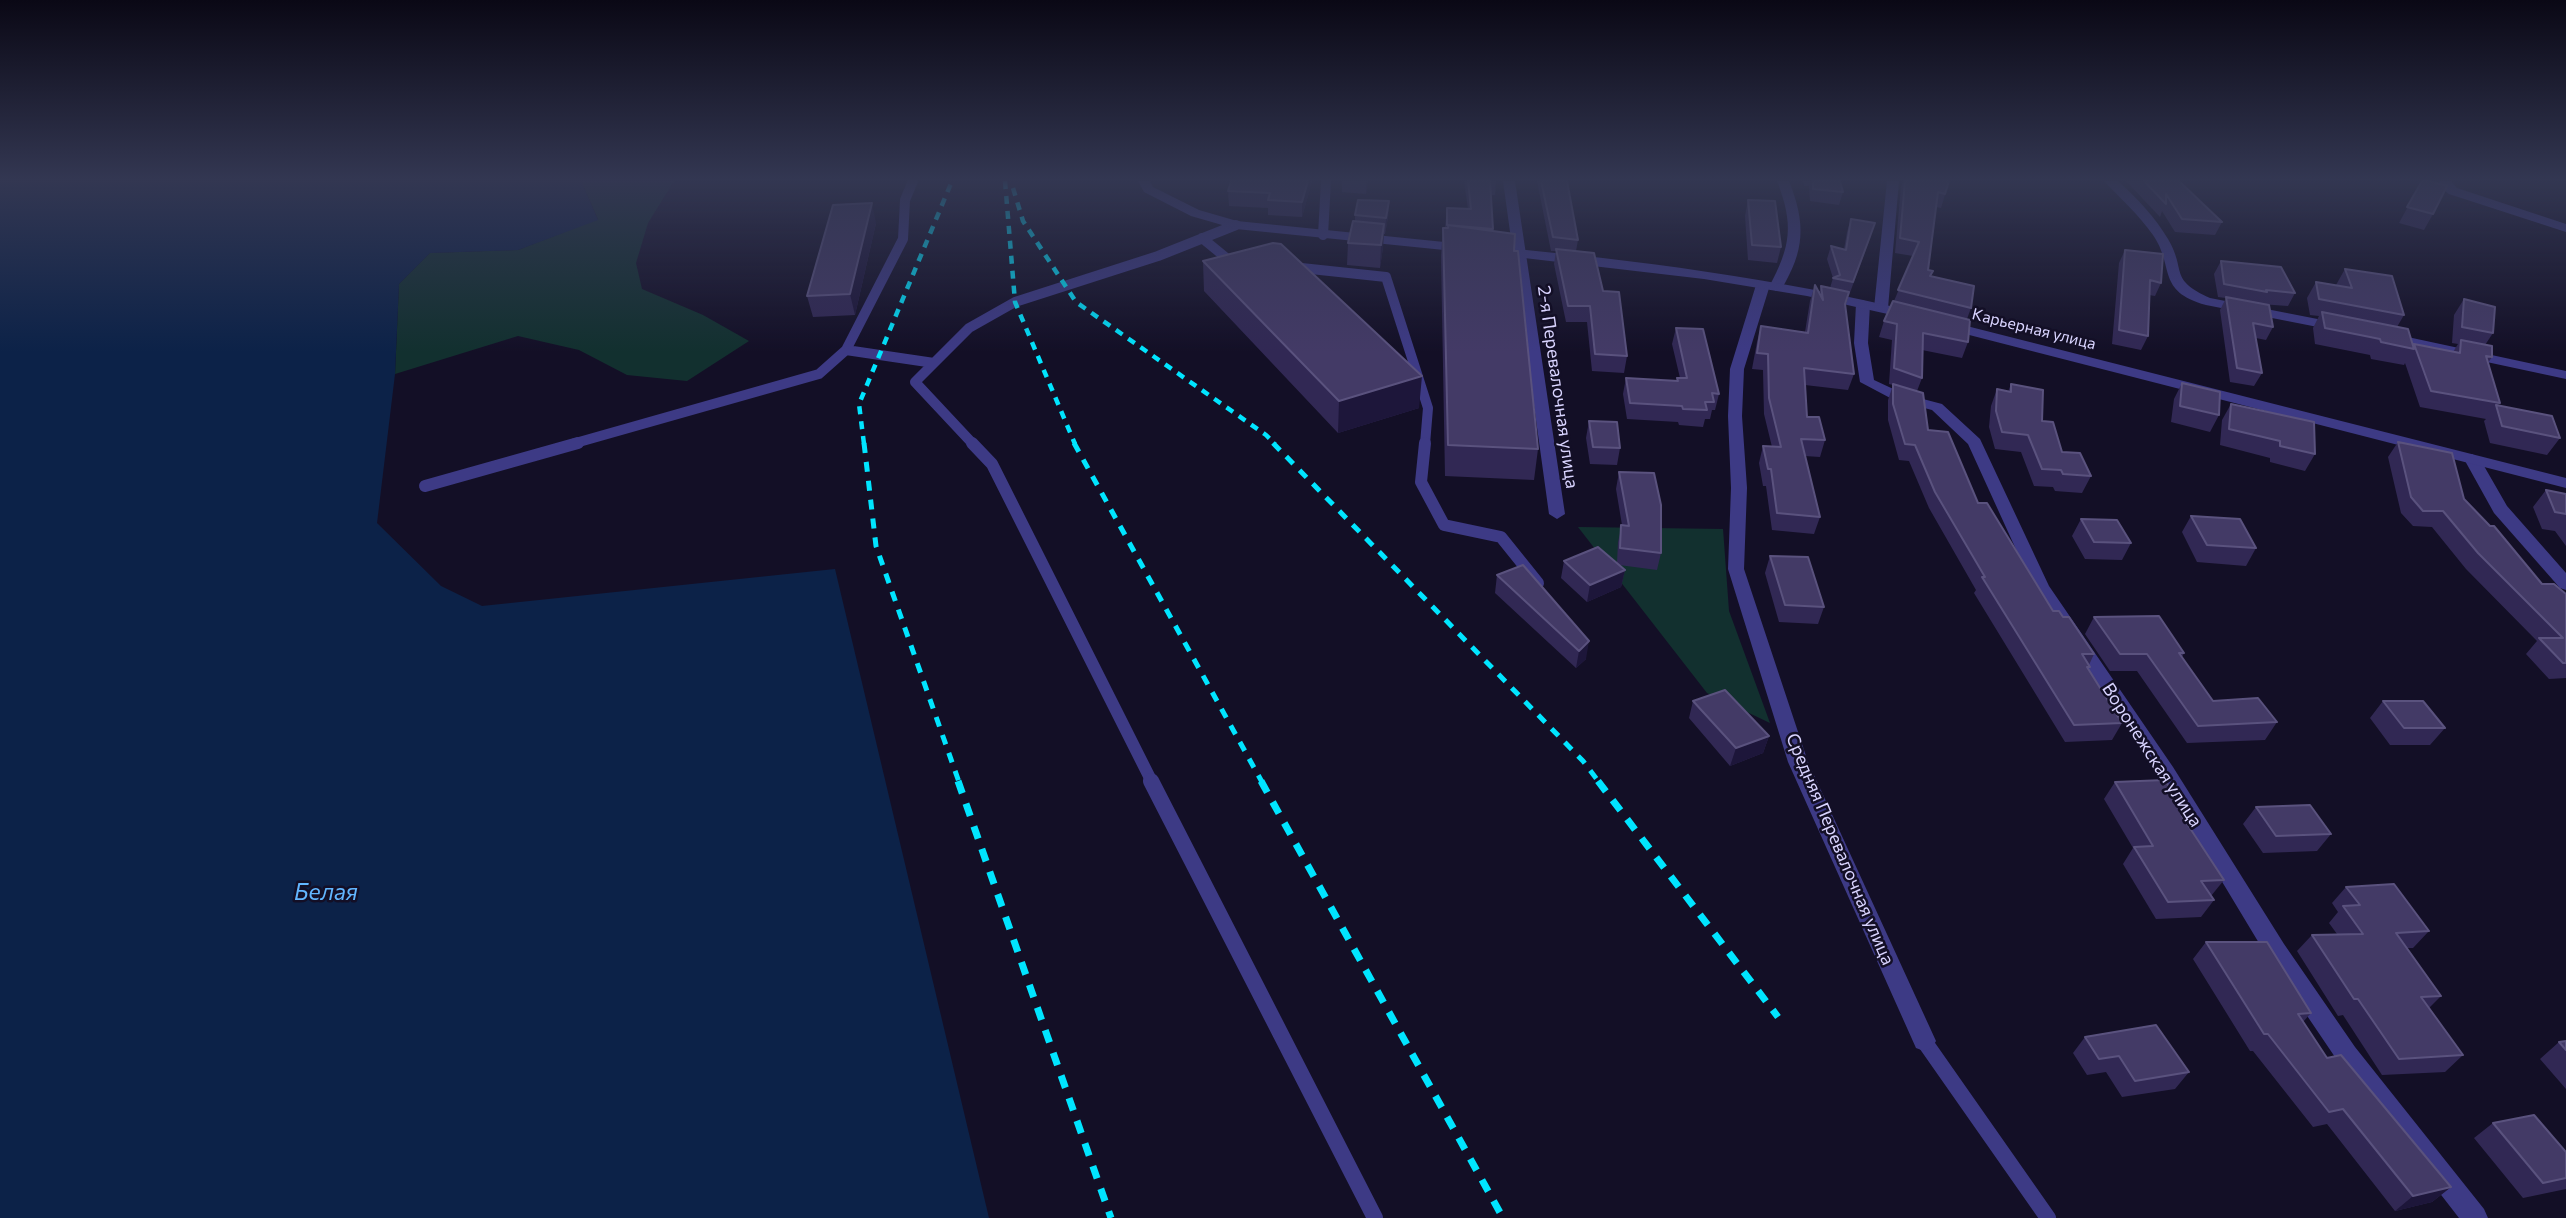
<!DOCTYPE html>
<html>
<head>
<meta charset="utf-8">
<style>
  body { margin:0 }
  canvas { display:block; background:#130f26 }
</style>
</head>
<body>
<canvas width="2566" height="1218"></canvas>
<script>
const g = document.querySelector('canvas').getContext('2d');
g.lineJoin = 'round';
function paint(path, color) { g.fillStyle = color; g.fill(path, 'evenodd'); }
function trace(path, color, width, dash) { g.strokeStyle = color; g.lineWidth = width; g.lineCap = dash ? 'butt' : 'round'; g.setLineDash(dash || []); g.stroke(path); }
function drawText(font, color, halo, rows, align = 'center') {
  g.font = font + ' Commissioner,sans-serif'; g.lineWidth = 5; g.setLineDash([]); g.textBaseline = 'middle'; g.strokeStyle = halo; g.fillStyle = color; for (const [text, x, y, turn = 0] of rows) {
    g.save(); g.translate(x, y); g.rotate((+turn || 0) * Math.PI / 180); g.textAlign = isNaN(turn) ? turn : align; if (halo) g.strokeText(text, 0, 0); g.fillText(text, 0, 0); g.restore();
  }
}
const green = new Path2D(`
  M581,181H674L648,223L636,263L642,289L703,315L749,341L687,381L627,375L579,350L518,336L395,374L399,284L430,253L518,250L598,219Z
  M1578,527L1723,529L1729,611L1770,723L1707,693Z`);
const water = new Path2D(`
  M0,181H581L598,220L518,250L430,253L399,284L395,374L377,523L441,586L482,606L835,569L989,1218H0Z`);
const serviceFar2 = new Path2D(`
  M913,181L905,200L903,239L846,350L934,363
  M1323,235L1326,181
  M1202,238L1230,261L1236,262
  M1292,267L1386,277L1428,408L1425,444
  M572,444L819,374L846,350
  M973,444L915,382L969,328L1015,302L1158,256L1236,225`);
const serviceFar1 = new Path2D(`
  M972,443L992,464L1152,782
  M1425,443L1421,482L1444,525L1501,537L1538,583
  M425,486L578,443`);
const service = new Path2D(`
  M1151,781L1375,1218
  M1924,1041L2048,1218`);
const minor = new Path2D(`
  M1503,181H1515L1565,514L1557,519L1549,514Z
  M1777,181H1789C1806,224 1805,250 1781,290L1776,291L1769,287C1791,246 1794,225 1777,181Z
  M1887,181H1899L1888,308L1881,312L1874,308Z
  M2104,181H2118C2137,198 2155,217 2168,239C2187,271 2168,279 2210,298L2338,323L2345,327L2338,331L2206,305C2156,291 2175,267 2153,235C2139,215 2121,199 2104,181Z
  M2439,181H2451L2457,188L2566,224V232L2449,194L2440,187Z
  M1763,281L1770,285L1744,369L1742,416L1747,488L1744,569L1808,762L1936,1041L1932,1048L1924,1051L1916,1048L1788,762L1728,569L1731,488L1728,416L1730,369L1756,285Z
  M1863,300L1870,304L1868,343L1874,380L1904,394L1942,404L1980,439L2049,586L2173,767L2284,944L2355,1047L2484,1209L2488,1218H2459L2339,1063L2268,958L2159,777L2035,591L1968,444L1932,410L1894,400L1860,382L1854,343L1856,304Z
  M2389,333L2566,371V379L2384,340L2382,337Z
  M2472,454L2480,459L2507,506L2566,573V590L2560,588L2494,513L2464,459Z`);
const tertiary = new Path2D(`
  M1138,181H1150L1153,187L1199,210L1237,221L1464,244L1470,248L1464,252L1236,229L1191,216L1144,192Z
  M1495,247C1636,260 1777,278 1915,312L1917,315L1910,319L1807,296L1704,279L1490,254L1489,251Z
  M1947,321L2566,478V488L1942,328L1940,325Z`);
const railFar2 = new Path2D(`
  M1005,181L1015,302L1075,444
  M1013,188L1023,221L1076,302L1266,435L1275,444
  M864,444L859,404L952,181`);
const railFar1 = new Path2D(`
  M864,443L876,546L959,782
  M1074,443L1262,782
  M1273,443L1583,761L1599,782`);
const rail = new Path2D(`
  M958,781L1111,1218
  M1261,781L1503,1218
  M1598,781L1778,1017`);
const wall = new Path2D(`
  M1312,181L1302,217L1268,215V208L1229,206L1228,191Z
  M1342,181H1368L1366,194L1342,192Z
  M1464,181H1496L1495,195H1491L1492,231L1514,251L1538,449L1534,480L1445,476L1441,256L1443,228H1445L1447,208L1468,209Z
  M1537,181H1569L1568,187L1578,240L1576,251L1603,291L1627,356L1624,373L1592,371L1587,322H1566L1554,264L1556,251H1551Z
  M1803,181H1840L1843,192L1839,205L1810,201L1809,186H1804Z
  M1903,181H1949L1941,208L1936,207L1928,270L1931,276L1971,308L1967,319L1968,342L1962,358L1922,350V378L1917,391L1928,430L2053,611L2063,617L2094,654L2089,665L2090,667L2088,669L2122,723L2112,740L2065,742L1974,593L1976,590L1929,508L1909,461L1899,460L1888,420V400L1893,385L1889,384L1892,340L1879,337L1884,321L1894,301L1913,256L1895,253L1901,187Z
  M2126,181H2179L2222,222L2215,235L2175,232L2162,211L2160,217Z
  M2422,181L2433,214L2424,230L2399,223Z
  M1748,200L1781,247L1777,263L1748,260L1745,216Z
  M1389,201L1388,217L1385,234H1384L1383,247L1380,268L1347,265L1348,243L1355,221V215Z
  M1851,219L1871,236L1845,306L1854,374L1848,390L1805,385L1807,417L1825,440L1820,457L1805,456L1820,517L1814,534L1772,530L1766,486H1763L1759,463L1763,446L1772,447L1764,414L1763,370L1752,369L1757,342L1761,326L1805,332L1810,301L1815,285L1819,294L1821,286L1830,288L1833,278L1827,259L1831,246L1844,249L1847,232Z
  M876,223L855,315L813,317L807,296Z
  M2125,250L2161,283L2155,296L2149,295L2148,336L2141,350L2112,344L2119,263Z
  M1203,261L1419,408L1338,433L1204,291Z
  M2221,261L2295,293L2288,306L2260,304L2273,327L2266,340L2256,338L2262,373L2254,386L2230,382L2220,310L2226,298L2218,297L2214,274Z
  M2345,269L2404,315L2397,327L2413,345L2453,352L2458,344L2452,343L2454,315L2464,299L2493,333L2485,345L2492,357L2488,363L2500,403L2498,405L2560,438L2547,455L2490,443L2484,421L2486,419L2420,407L2405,363L2404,365L2371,359L2370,355L2315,344L2313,328L2319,316L2310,315L2307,298L2316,282L2336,285Z
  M1676,328L1719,394L1715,410H1712L1710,419H1705L1703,427L1679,425L1678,422L1627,419L1623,394L1626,378L1677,381V378H1680L1672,344Z
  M2182,383L2219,415L2210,432L2171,422L2174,399Z
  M2011,384L2042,421L2062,452L2091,476L2082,493L2055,491L2053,487L2034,486L2021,452L1995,449L1989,427L1991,406L1997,389L2008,392Z
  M2231,404L2315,454L2305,471L2270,462V458L2220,445L2222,420Z
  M1589,421L1620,448L1617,465L1590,464L1586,438Z
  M2398,442L2464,499L2542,584L2566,594V678L2549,679L2526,654L2537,641L2466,569L2432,527L2413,526L2401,513L2388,457Z
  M1619,472L1661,553L1657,570L1619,565L1625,570L1621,587L1587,602L1561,578L1564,561L1617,563L1618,542L1622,525L1616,489Z
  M2546,490L2566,494V546L2555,531L2542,529L2533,507Z
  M2191,516L2256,548L2246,566L2197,562L2182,532Z
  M2081,519L2131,543L2122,560L2085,559L2072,536Z
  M1770,556L1824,607L1818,624L1779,622L1765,573Z
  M1523,565L1586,659L1576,668L1495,593L1497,575Z
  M2094,617L2184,653L2182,657L2213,701L2277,722L2265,740L2187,743L2137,671H2110L2085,634Z
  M1693,701L1769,736L1763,753L1730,766L1689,718Z
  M2383,701L2445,728L2430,745H2390L2370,718Z
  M2115,782L2187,816L2185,820L2224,880L2211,896L2214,900L2201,917L2156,919L2123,864L2133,848L2104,799Z
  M2256,807L2331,834L2317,851L2263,853L2243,824Z
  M2346,887L2429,931L2413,948H2407L2441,996L2429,1008L2463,1055L2445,1072L2382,1075L2343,1015L2338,1016L2297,951L2312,935L2337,934L2329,923L2338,912L2332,903Z
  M2206,942L2311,1013L2303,1022L2327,1058L2451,1187L2432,1202L2395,1211L2327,1124L2313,1127L2253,1051H2250L2193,959Z
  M2085,1037L2189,1072L2175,1089L2122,1097L2106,1072L2087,1075L2073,1053Z
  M2566,1041V1089L2540,1059L2559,1042Z
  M2493,1123L2566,1152V1189L2523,1198L2474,1138Z`);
const shadedWall = new Path2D(`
  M1308,181H1312L1302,217V202Z
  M1366,181H1368L1366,194Z
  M1389,201L1388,217L1385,234L1386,218Z
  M872,203L876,223L855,315L850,294Z
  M1384,224L1383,247L1380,268L1381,245Z
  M1422,376L1419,408L1338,433L1339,401Z
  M1625,570L1621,587L1587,602L1590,585Z
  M1589,641L1586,659L1576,668L1579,651Z
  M1769,736L1763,753L1730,766L1736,748Z
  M2451,1187L2432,1202L2395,1211L2413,1196Z`);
const building = new Path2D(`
  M1231,181H1308L1302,202L1268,200L1270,193L1228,191Z
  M1468,181H1490L1493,229L1447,225V208L1471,209Z
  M1541,181H1567L1578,240L1553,237Z
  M1813,181H1840L1843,192L1813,189Z
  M1905,181H1949L1945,194L1938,192L1928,270L1933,271L1930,276L1974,286L1971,308L1898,290L1919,242L1900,238Z
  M2144,181H2179L2222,222L2182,219L2166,194V204Z
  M2422,181H2430L2447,186L2433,214L2407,207Z
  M1358,200L1389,201L1386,218L1355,215Z
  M1748,200L1775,201L1781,247L1752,245Z
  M872,203L850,294L807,296L833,205Z
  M1851,219L1875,223L1853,282L1833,278L1840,275L1831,246L1846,250Z
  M1353,221L1384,224L1381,245L1348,243Z
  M1448,225L1515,234L1514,251H1518L1538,449L1448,445L1443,228H1448Z
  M1273,243L1281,244L1422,376L1339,401L1203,261Z
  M1556,249L1594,253L1603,291L1619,292L1627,356L1595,354L1590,306H1568Z
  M2125,250L2163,254L2161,283L2150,280L2148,336L2119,330Z
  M2221,261L2281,267L2295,293L2266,290L2267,292L2224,284Z
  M2345,269L2392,276L2404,315L2319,299L2316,282L2352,288Z
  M1815,285L1823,300L1821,286L1849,292L1845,304L1854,374L1804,368L1807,417H1819L1825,440L1801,439L1820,517L1777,513L1771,469H1768L1763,446L1781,447L1769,398L1768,354L1757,353L1761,326L1808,333Z
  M2226,297L2269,305L2273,327L2253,323L2262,373L2237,368Z
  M2464,299L2495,307L2493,333L2462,327Z
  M1893,301L1970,320L1968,342L1923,333L1922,378L1894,368L1897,324L1884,321Z
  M2322,312L2408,329L2414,349L2381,342L2380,339L2325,328Z
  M1676,328L1703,329L1719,394L1712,393L1714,402H1705L1707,410L1683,409L1682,406L1630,403L1626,378L1678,381L1677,378H1687Z
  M2461,340L2492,346V357L2486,356L2500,403L2431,391L2414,344L2460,353Z
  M2182,383L2220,392L2219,415L2180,406Z
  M1893,384L1923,393L1928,430L1948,432L1978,503H1987L2053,611H2059L2063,617H2069L2094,654H2082L2090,667H2087L2122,723L2074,725L1982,577H1985L1935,492L1915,445L1905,444L1893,404Z
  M2011,384L2043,390L2042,421L2053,422L2062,452L2080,453L2091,476L2063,474L2061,470L2042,469L2028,435L2002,432L1996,411L1997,389L2011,392Z
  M2231,404L2314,422L2315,454L2280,446V441L2229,429Z
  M2496,405L2552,416L2560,438L2502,426Z
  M1589,421L1617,422L1620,448L1593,447Z
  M2398,442L2452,453L2464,499L2490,526H2494L2542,584H2554L2566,594V663H2563L2539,638H2563L2478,553L2443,511H2423L2411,497Z
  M1619,472L1654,473L1661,505V553L1620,548L1621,525L1629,526Z
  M2546,490L2566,494V514L2555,512Z
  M2191,516L2240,519L2256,548L2207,545Z
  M2081,519L2117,520L2131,543L2094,542Z
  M1598,547L1625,570L1590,585L1564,561Z
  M1770,556L1808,557L1824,607L1785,605Z
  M1523,565L1589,641L1579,651L1497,575Z
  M2159,616L2184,653H2179L2213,701L2258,698L2277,722L2198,726L2147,654H2120L2094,617Z
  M1725,690L1769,736L1736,748L1693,701Z
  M2383,701H2423L2445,728H2404Z
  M2165,780L2187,816H2182L2224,880L2201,881L2214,900L2168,902L2134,847L2153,846L2115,782Z
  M2310,805L2331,834L2276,836L2256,807Z
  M2394,884L2429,931L2396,933L2441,996L2421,997L2463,1055L2399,1059L2358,999H2354L2312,935L2363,934L2343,906L2360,905L2346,887Z
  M2206,942H2267L2311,1013L2298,1014L2327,1058L2341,1055L2451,1187L2413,1196L2343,1109L2329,1112L2268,1034H2264Z
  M2156,1025L2189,1072L2135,1081L2119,1056L2099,1059L2085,1037Z
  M2566,1041V1050L2559,1042Z
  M2534,1115L2566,1152V1178L2543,1183L2493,1123Z`);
const farStreetnames = [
  ["Карьерная улица",2034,329,14]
];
const streetNames = [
  ["2-я Перевалочная улица",1558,387,82],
  ["Воронежская улица",2152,755,57],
  ["Средняя Перевалочная улица",1840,849,67]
];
const nearWaternames = [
  ["Белая",326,892]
];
paint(green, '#12302f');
paint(water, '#0c2248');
trace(serviceFar2, '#3d3a85', 10);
trace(serviceFar1, '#3d3a85', 12);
trace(service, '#3d3a85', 16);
paint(minor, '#3d3a85');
paint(tertiary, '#3d3a85');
trace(railFar2, '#00e5ff', 4.5, [8, 7]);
trace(railFar1, '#00e5ff', 5, [10, 9]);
trace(rail, '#00e5ff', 7, [13, 11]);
paint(wall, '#312854');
paint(shadedWall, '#1d163a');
paint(building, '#433a66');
trace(building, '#5a527e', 2);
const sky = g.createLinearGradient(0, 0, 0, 352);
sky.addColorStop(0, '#0a0815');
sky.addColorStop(0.51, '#333752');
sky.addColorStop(1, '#33375200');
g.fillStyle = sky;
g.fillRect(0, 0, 2566, 352);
drawText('16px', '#d9d4ff', '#130f26', farStreetnames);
drawText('18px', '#d9d4ff', '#130f26', streetNames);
drawText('italic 23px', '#62b6ff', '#130f26', nearWaternames);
</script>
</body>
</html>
